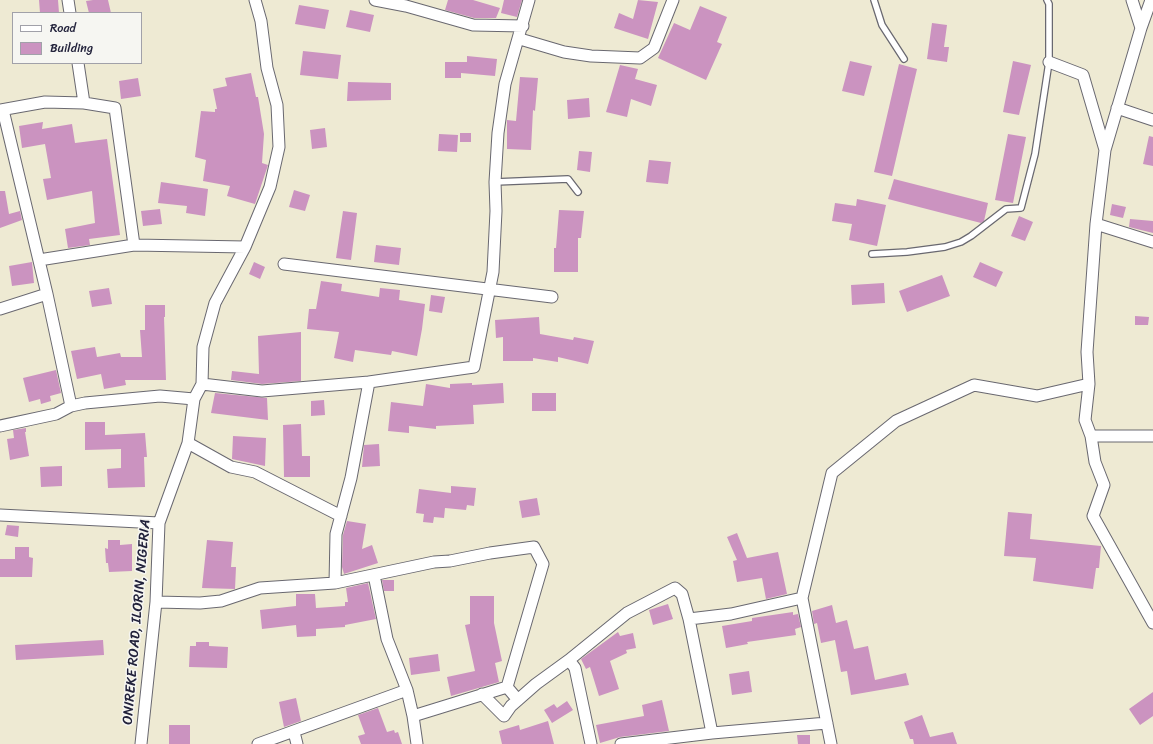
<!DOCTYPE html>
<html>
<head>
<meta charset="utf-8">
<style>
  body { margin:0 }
  #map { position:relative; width:1153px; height:744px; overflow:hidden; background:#eeead3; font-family:Sriracha,sans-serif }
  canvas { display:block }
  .legend { position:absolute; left:12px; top:12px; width:130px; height:52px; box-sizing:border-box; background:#f6f6f2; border:1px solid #a1a1a9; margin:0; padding:5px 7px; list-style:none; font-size:12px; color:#22223b }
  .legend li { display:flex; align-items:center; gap:8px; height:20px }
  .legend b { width:20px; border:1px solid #a1a1a9 }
</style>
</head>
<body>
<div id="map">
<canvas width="1153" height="744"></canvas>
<ul class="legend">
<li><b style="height:5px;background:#fff"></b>Road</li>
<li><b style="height:11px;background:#cb93c0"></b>Building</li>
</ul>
</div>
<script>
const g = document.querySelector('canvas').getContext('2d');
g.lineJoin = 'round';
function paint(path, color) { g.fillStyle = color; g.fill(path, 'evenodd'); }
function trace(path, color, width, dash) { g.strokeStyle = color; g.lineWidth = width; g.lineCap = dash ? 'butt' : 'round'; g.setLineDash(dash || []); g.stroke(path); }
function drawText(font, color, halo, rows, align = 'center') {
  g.font = font + ' Sriracha,sans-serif'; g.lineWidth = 3; g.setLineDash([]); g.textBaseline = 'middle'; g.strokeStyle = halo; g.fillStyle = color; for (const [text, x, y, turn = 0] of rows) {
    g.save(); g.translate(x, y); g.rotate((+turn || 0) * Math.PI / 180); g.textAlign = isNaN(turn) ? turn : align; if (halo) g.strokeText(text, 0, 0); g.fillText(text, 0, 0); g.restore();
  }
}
const building = new Path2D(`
  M39,0H58L59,13H40Z
  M93,0H108L111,13H89L86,1Z
  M448,0H473L500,8L496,18H474L445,10Z
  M504,0H522L517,17L501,13Z
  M638,0L658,2L648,39L614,28L619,13L633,19Z
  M299,5L329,10L325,29L295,24Z
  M700,6L727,17L717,42L722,44L706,80L658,58L674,23L690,30Z
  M350,10L374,15L370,32L346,27Z
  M932,23L947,25L944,47H949L947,62L927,59Z
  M303,51L341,55L338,79L300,75Z
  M467,56L497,59L495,76L461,73V78H445V62H467Z
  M850,61L872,66L864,96L842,91Z
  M1013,61L1031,65L1019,115L1003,112Z
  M899,64L917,69L892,176L874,172Z
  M620,65L638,69L635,79L657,85L651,106L631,99L627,117L606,112Z
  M251,73L256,97H258L264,134L262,163L268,165L255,204L227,196L230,186L203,181L206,160L195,157L201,111L215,112V109H217L213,89L227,86L225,78Z
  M520,77L538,78L535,111L533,110L531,150L507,149V120L516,121Z
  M138,78L141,96L121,99L119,81Z
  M348,82L391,83V100L347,101Z
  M589,98L590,117L568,119L567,100Z
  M43,122L42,129L72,124L75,143L107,139L120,235L89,239L90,245L68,248L65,229L95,223L92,191L47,200L43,179L51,178L45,144L22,148L19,126Z
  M325,128L327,147L312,149L310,130Z
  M460,133H471V142H460Z
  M439,134L458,135L457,152L438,151Z
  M1008,134L1026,137L1013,203L995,200Z
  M1149,136L1153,137V166L1143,164Z
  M579,151L592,152L590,172L577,170Z
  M649,160L671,162L668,184L646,182Z
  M894,179L988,203L984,221L981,223L888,199Z
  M161,182L208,189L205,216L186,213L187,206L158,203Z
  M294,190L310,195L305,211L289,207Z
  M0,191H5L9,214L20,211L22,220L0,228Z
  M857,199L886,205L877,246L849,240L852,224L832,221L835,203L856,206Z
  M1112,204L1126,207L1123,218L1110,215Z
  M160,209L162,224L143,226L141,211Z
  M559,210L584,211L581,238H578V272H554V248H556Z
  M343,211L357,213L351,260L336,258Z
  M1019,216L1033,222L1025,241L1011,236Z
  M1130,219L1153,221V233L1129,227Z
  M376,245L401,248L399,265L374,262Z
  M32,262L34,283L12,286L9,266Z
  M254,262L265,267L260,279L249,274Z
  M980,262L1003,272L996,287L973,277Z
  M942,275L950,296L907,312L899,291Z
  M321,281L342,284L341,291L379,297L380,288L400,290L399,300L425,304L422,329L417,356L392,351L391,355L355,350L353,362L334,358L339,332L307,329L309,309H316Z
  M884,283L885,303L852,305L851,285Z
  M109,288L112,304L92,307L89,291Z
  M431,295L445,297L442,313L429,311Z
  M145,305H165V317H164L166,380H125L126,385L104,389L101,374L77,379L71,351L95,347L97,357L120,353L121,357H142L140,330H145Z
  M1135,316L1149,317L1148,325H1135Z
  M539,317L540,334L573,340L574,337L594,341L588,364L558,357V362L533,358V361H503V337L496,338L495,320Z
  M301,332V381L262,384L231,380L232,371L259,374L258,336Z
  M56,370L61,393L50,396L51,401L41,404L40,399L29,402L23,378Z
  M472,383V385L503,383L504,403L473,405L474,424L436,426V429L409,426V433L388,431L391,402L423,406L426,384L450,388V384Z
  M215,393L267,398L268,420L211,413Z
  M532,393H556V411H532Z
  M324,400L325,415L311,416V401Z
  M85,422H105V435L145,433L147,457H144L145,487L108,488L107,469L121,468V449L85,450Z
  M301,424L302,456H310V477H284L283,425Z
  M26,428V432H25L29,456L10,460L7,439L14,438L13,430Z
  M233,436L266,438L265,466L232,459Z
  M379,444L380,466L362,467L364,445Z
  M62,466V486L41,487L40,467Z
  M451,486L476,488L474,506L467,505L466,510L445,508L444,518L434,517L433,523L423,522L424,514L416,513L419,489L451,493Z
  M537,498L540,515L522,518L519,501Z
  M1008,512L1032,514L1030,539L1101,546L1099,568H1096L1093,589L1033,581L1036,558L1004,556Z
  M347,521L366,524L362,549L372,545L378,563L344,574L342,567L343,535Z
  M7,525L19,526L18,537L5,535Z
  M737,533L747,558L778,552L787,594L766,599L762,578L737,582L733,561L737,560L727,537Z
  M108,540H120V545L132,544V571L109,572L108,563H106L105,548L108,549Z
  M207,540L233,542L231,567H236L235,589L202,588Z
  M15,547H29V557L33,558L32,577H0V559H15Z
  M382,580H394V591H384Z
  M368,583L376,619L345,625V627L316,629V636L297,637L296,625L262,629L260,610L296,606V594H315L316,608L345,606V602H348L346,588Z
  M470,596H494V623L502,661L495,663L499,682L451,696L447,677L475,671L465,625L470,624Z
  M668,604L673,619L653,625L649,610Z
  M832,605L836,623L847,620L854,649L868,646L875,680L906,673L909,685L851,695L847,671L841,672L835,640L821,643L817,623L814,624L812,611Z
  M793,612V615L798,614L801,627L795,629L796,635L747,642L748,644L726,648L722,626L752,621V618Z
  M618,632L620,636L633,633L636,648L626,650L627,653L610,661L619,689L599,696L590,667L586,669L581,659Z
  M103,640L104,655L16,660L15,645Z
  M196,642H209V646L228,647L227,668L189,667L190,646H196Z
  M438,654L440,671L411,675L409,658Z
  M749,671L752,692L732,695L729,674Z
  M1153,692V716L1140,725L1129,709Z
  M296,698L301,721L284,727L279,702Z
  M662,700L669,731L620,737L600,743L596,725L644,716L642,705Z
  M567,701L573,710L552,723L544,710L554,704L557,708Z
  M378,708L387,732L394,730L395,733L398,732L402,744H361L358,736L365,734L358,715Z
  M922,715L930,737L953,732L957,744H914L913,739H910L904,722Z
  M548,721L554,744H502L499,731L519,725L520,730Z
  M169,725H190V744H169Z
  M797,735H810V744H798Z`);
const lane = new Path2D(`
  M874,0L882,25L904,59
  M495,182L568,179L578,192
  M872,254L907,252L945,247L961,242L971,236L1006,209L1021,208L1035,154L1049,62V4L1047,0`);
const street = new Path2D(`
  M68,0L70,13
  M375,0L406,6L473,25L523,26
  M1132,0L1141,28
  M1151,0L1141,28L1105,150L1096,224L1087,352L1089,384L1085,420L1091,436L1095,462L1104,485L1093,516L1153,623
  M520,39L564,52L591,56L640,58L654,48L673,0
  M1049,62L1083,75L1105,150
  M78,63L84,103
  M1117,108L1153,120
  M0,110L45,102L84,103L115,108L134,245
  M3,110L47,294
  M1096,224L1153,242
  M39,260L134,245L245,247
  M284,264L552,297
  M0,309L47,294L71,406
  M202,384L262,391L369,382
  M0,426L56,414L71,406L85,403L160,396L194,399
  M1091,436H1153
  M188,443L231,467L255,472L341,516
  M0,515L159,523
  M374,575L387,639L407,690L413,716L507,687
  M335,583L336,534L351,478L369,382L474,367L493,272L496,211L495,182L498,133L505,84L529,0
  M156,602L200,603L221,601L260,588L335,583L434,562L450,561L490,553L534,547L543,564L507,687L518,700
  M689,619L712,733
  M569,660L575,668L591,744
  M482,694L504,716L511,706L536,684L569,660L627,613L675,588L682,594L689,619L731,614L802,598
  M413,716L417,744
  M294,732L297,744
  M141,744L156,602L159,523L188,443L194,399L202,384L203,347L215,303L245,247L270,187L279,147L277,105L267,68L261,21L255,0
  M258,744L407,690
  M621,744L712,733L827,723
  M831,744L802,598L832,473L896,421L974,385L1037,396L1089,384`);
const streetNames = [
  ["ONIREKE ROAD, ILORIN, NIGERIA",137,622,-85]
];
paint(building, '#cb93c0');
trace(lane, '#696870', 8);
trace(street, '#696870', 13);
trace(lane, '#fff', 5.5);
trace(street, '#fff', 11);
drawText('14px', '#22223b', '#f6f6f2', streetNames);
</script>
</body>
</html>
